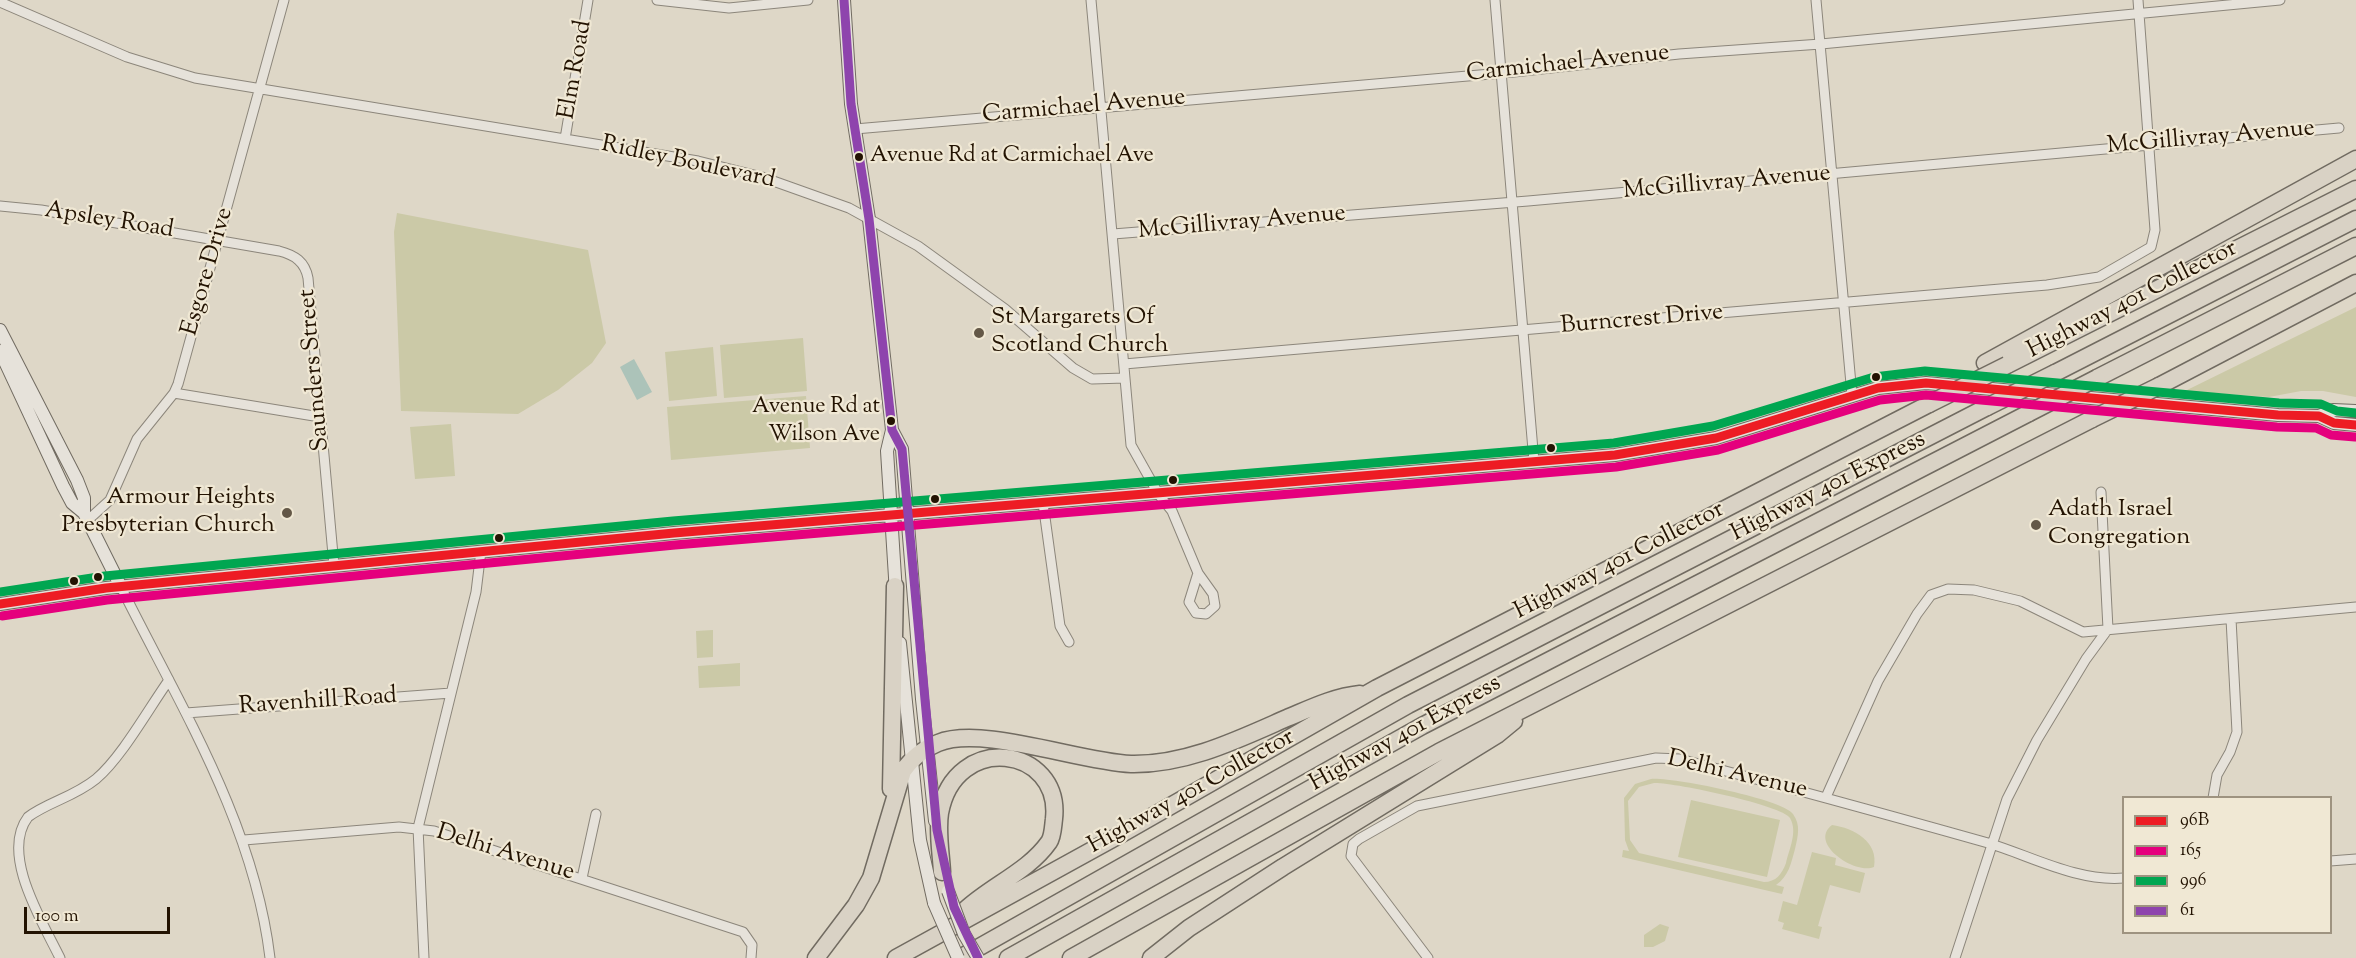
<!DOCTYPE html>
<html>
<head>
<meta charset="utf-8">
<style>
  body { margin:0 }
  #map { position:relative; width:2356px; height:958px; overflow:hidden; background:#ded7c7; font-family:"Sorts Mill Goudy",serif }
  canvas { display:block }
  .legend { position:absolute; left:2122px; top:796px; width:210px; height:138px; box-sizing:border-box; background:#f0e8d4; border:2px solid #9e9380; margin:0; padding:8px 10px; list-style:none; font-size:18px; color:#231302 }
  .legend li { display:flex; align-items:center; gap:12px; height:30px }
  .legend b { width:30px; border:2px solid #9e9380 }
  .scale { position:absolute; left:24px; top:907px; width:146px; height:27px; box-sizing:border-box; border:3px solid #231302; border-top:0; padding-left:8px; font-size:18px; line-height:21px; white-space:nowrap; color:#231302; -webkit-text-stroke:4px #f0e8d4; paint-order:stroke }
</style>
</head>
<body>
<div id="map">
<canvas width="2356" height="958"></canvas>
<ul class="legend">
<li><b style="height:8px;background:#ed1c24"></b>96B</li>
<li><b style="height:8px;background:#e5007d"></b>165</li>
<li><b style="height:8px;background:#00a651"></b>996</li>
<li><b style="height:8px;background:#8e44ad"></b>61</li>
</ul>
<div class="scale">100 m</div>
</div>
<script>
const g = document.querySelector('canvas').getContext('2d');
g.lineJoin = 'round';
function paint(path, color) { g.fillStyle = color; g.fill(path, 'evenodd'); }
function trace(path, color, width, dash) { g.strokeStyle = color; g.lineWidth = width; g.lineCap = dash ? 'butt' : 'round'; g.setLineDash(dash || []); g.stroke(path); }
function drawText(font, color, halo, rows, align = 'center') {
  g.font = font + ' "Sorts Mill Goudy",serif'; g.lineWidth = 4.5; g.setLineDash([]); g.textBaseline = 'middle'; g.strokeStyle = halo; g.fillStyle = color; for (const [text, x, y, turn = 0] of rows) {
    g.save(); g.translate(x, y); g.rotate((+turn || 0) * Math.PI / 180); g.textAlign = isNaN(turn) ? turn : align; if (halo) g.strokeText(text, 0, 0); g.fillText(text, 0, 0); g.restore();
  }
}
const green = new Path2D(`
  M397,213L588,250L606,343L592,363L558,390L518,414L401,411L394,232Z
  M2356,307V397L2323,391H2301L2269,397L2185,391Z
  M803,338L807,391L724,398L720,345Z
  M713,347L717,396L669,401L665,352Z
  M806,396L810,448L671,460L667,407Z
  M451,424L455,476L415,479L410,427Z
  M713,630V657L697,658L696,631Z
  M740,663V686L699,688L698,666Z
  M1651,779C1672,777 1782,799 1793,814C1801,825 1798,836 1795,849C1791,863 1789,876 1776,885L1784,887L1782,894L1622,857L1623,850L1629,851L1625,840L1624,798L1635,784ZM1654,783C1672,782 1782,805 1790,818C1798,832 1789,849 1786,863C1782,874 1776,882 1764,882L1639,853L1630,840L1628,801L1639,787Z
  M1691,800L1780,820L1767,877L1678,857Z
  M1832,825C1854,828 1879,842 1874,867C1855,875 1808,843 1832,825Z
  M1812,852L1836,858L1835,865L1865,873L1860,893L1830,885L1818,926L1822,927L1819,939L1782,929L1784,923L1778,921L1783,901L1797,905Z
  M1660,924L1669,927L1665,941L1653,947H1644V935Z`);
const water = new Path2D(`
  M634,359L652,392L637,400L620,367Z`);
const street = new Path2D(`
  M657,0L729,8L808,0
  M1091,0L1131,445L1159,495L1172,511L1198,573
  M1495,0L1534,462
  M1816,0L1852,395
  M0,2L127,57L195,78L698,161L762,177L849,208L918,246L1005,309L1073,368L1092,379L1125,378
  M855,129L1514,72L1679,54L1821,44L2280,0
  M565,139L588,0
  M0,206L41,210L279,251C295,255 305,262 308,278L334,566
  M1113,234L1528,201L2339,128
  M1124,364L2047,285L2099,277L2151,247L2155,230L2138,0
  M174,393L320,417
  M1043,503L1060,626L1069,642
  M88,520L110,500L137,439L174,393L178,384L284,0
  M1198,573L1213,594L1215,606L1206,614L1196,613L1189,602Z
  M121,587C180,706 254,823 270,958
  M186,713L451,693
  M1826,797L1878,681L1917,614L1931,595L1948,589L1974,590L2020,601L2083,632L2356,607
  M2213,798L2217,775L2230,752L2237,732L2231,619
  M244,840L399,827L434,831L743,932L752,945L751,958
  M2330,861L2356,859
  M582,878L596,814
  M60,958C42,921 0,854 28,817C48,802 74,797 96,779C122,757 149,708 169,680
  M424,958L418,828L476,592L481,551
  M1428,958L1351,856L1353,844L1359,839L1417,806L1656,758L1680,759C1783,786 1885,814 1988,843C2031,856 2077,882 2124,878
  M1955,958L2007,799L2037,740L2086,659L2108,629L2101,492`);
const secondary = new Path2D(`
  M844,0L851,104L869,219L892,430L887,451L896,593
  M0,330L77,480L84,498V513
  M0,351L63,486L72,503L84,513L121,587
  M2319,416L2333,410L2356,411
  M892,430L902,449L922,699L935,821
  M0,604L106,588L674,533L1615,455L1716,438L1878,388L1926,383L2278,415L2319,416L2334,423L2356,425
  M900,643L920,840L934,903`);
const highway = new Path2D(`
  M1985,363L2356,159
  M2007,365L2356,189
  M2055,373L2356,219
  M2097,378L2356,246
  M2159,386L2356,283
  M891,789L895,586
  M942,872C941,853 937,832 940,813C955,731 1062,746 1054,819C1053,826 1053,836 1049,842C1028,872 990,886 964,911
  M816,958L856,905L871,878L903,771C912,758 923,749 938,743C982,725 1080,762 1131,764C1186,765 1237,740 1287,718C1311,708 1333,697 1360,694
  M896,958L1125,832L1377,688L1929,404
  M960,958L1408,705L1987,407
  M1008,958L1422,726L2029,413
  M1071,958L1439,752L2092,419
  M1151,958L1189,928L1283,867L1497,735L1514,721`);
const secondaryBridge = new Path2D(`
  M948,891L964,934L978,958
  M934,903L958,958`);
const highwayBridge = new Path2D(`
  M1929,404L2007,365
  M1987,407L2055,373
  M2029,413L2097,378
  M2092,419L2159,386`);
const bus1 = new Path2D(`
  M0,604L106,588L674,533L1615,455L1716,438L1878,388L1926,383L2278,415L2319,416L2334,423L2356,425`);
const bus2 = new Path2D(`
  M2,616L107,600L675,545L1616,467L1718,450L1880,400L1926,395L2277,427L2316,428L2331,435L2355,437`);
const bus3 = new Path2D(`
  M0,592L105,576L673,521L1614,443L1713,426L1874,377L1925,371L2279,403L2321,404L2337,411L2356,413`);
const bus4 = new Path2D(`
  M844,0L851,104L869,219L892,430L902,449L937,830L954,907L978,958`);
const markers = [
  [859,157,5,"#231302"],
  [979,333,6,"#645847"],
  [1876,377,5,"#231302"],
  [891,421,5,"#231302"],
  [1551,448,5,"#231302"],
  [1173,480,5,"#231302"],
  [935,499,5,"#231302"],
  [287,513,6,"#645847"],
  [2036,525,6,"#645847"],
  [499,538,5,"#231302"],
  [98,577,5,"#231302"],
  [74,581,5,"#231302"]
];
const busNames = [
  ["Avenue Rd at Carmichael Ave",870,157],
  ["Avenue Rd at",880,408,"right"],
  ["Wilson Ave",880,436,"right"]
];
const streetNames = [
  ["Carmichael Avenue",1568,65,-6],
  ["Elm Road",577,70,-80],
  ["Carmichael Avenue",1084,108,-5],
  ["McGillivray Avenue",2211,139,-5],
  ["Ridley Boulevard",688,164,12],
  ["McGillivray Avenue",1727,184,-5],
  ["Apsley Road",109,222,9],
  ["McGillivray Avenue",1242,224,-5],
  ["Esgore Drive",209,272,-74],
  ["Highway 401 Collector",2133,301,-27],
  ["Burncrest Drive",1642,321,-5],
  ["Saunders Street",316,370,-95],
  ["Highway 401 Express",1829,488,-27],
  ["Highway 401 Collector",1620,562,-27],
  ["Ravenhill Road",318,703,-4],
  ["Highway 401 Express",1406,735,-29],
  ["Delhi Avenue",1737,776,13],
  ["Highway 401 Collector",1192,793,-29],
  ["Delhi Avenue",505,854,17]
];
const poiNames = [
  ["St Margarets Of",991,319],
  ["Scotland Church",991,347],
  ["Armour Heights",275,499,"right"],
  ["Presbyterian Church",275,527,"right"],
  ["Adath Israel",2048,511],
  ["Congregation",2048,539]
];
paint(green, '#cbc9a7');
paint(water, '#acc3b9');
trace(street, '#8c867b', 11);
trace(secondary, '#716b61', 14);
trace(highway, '#716b61', 19);
trace(street, '#e6e2da', 9);
trace(secondary, '#e6e2da', 12);
trace(highway, '#d9d2c5', 16);
trace(secondaryBridge, '#716b61', 14, []);
trace(highwayBridge, '#716b61', 19, []);
trace(secondaryBridge, '#e6e2da', 12);
trace(highwayBridge, '#d9d2c5', 16);
trace(bus1, '#ed1c24', 9);
trace(bus2, '#e5007d', 9);
trace(bus3, '#00a651', 9);
trace(bus4, '#8e44ad', 9);
for (const [x, y, r, color] of markers) { const dot = new Path2D(); dot.arc(x, y, r, 0, 2 * Math.PI); g.fillStyle = color; g.fill(dot); trace(dot, '#f0e8d4', 2); }
drawText('22px', '#231302', '#f0e8d4', busNames, 'left');
drawText('24px', '#231302', '#f0e8d4', streetNames);
drawText('24px', '#231302', '#f0e8d4', poiNames, 'left');
</script>
</body>
</html>
